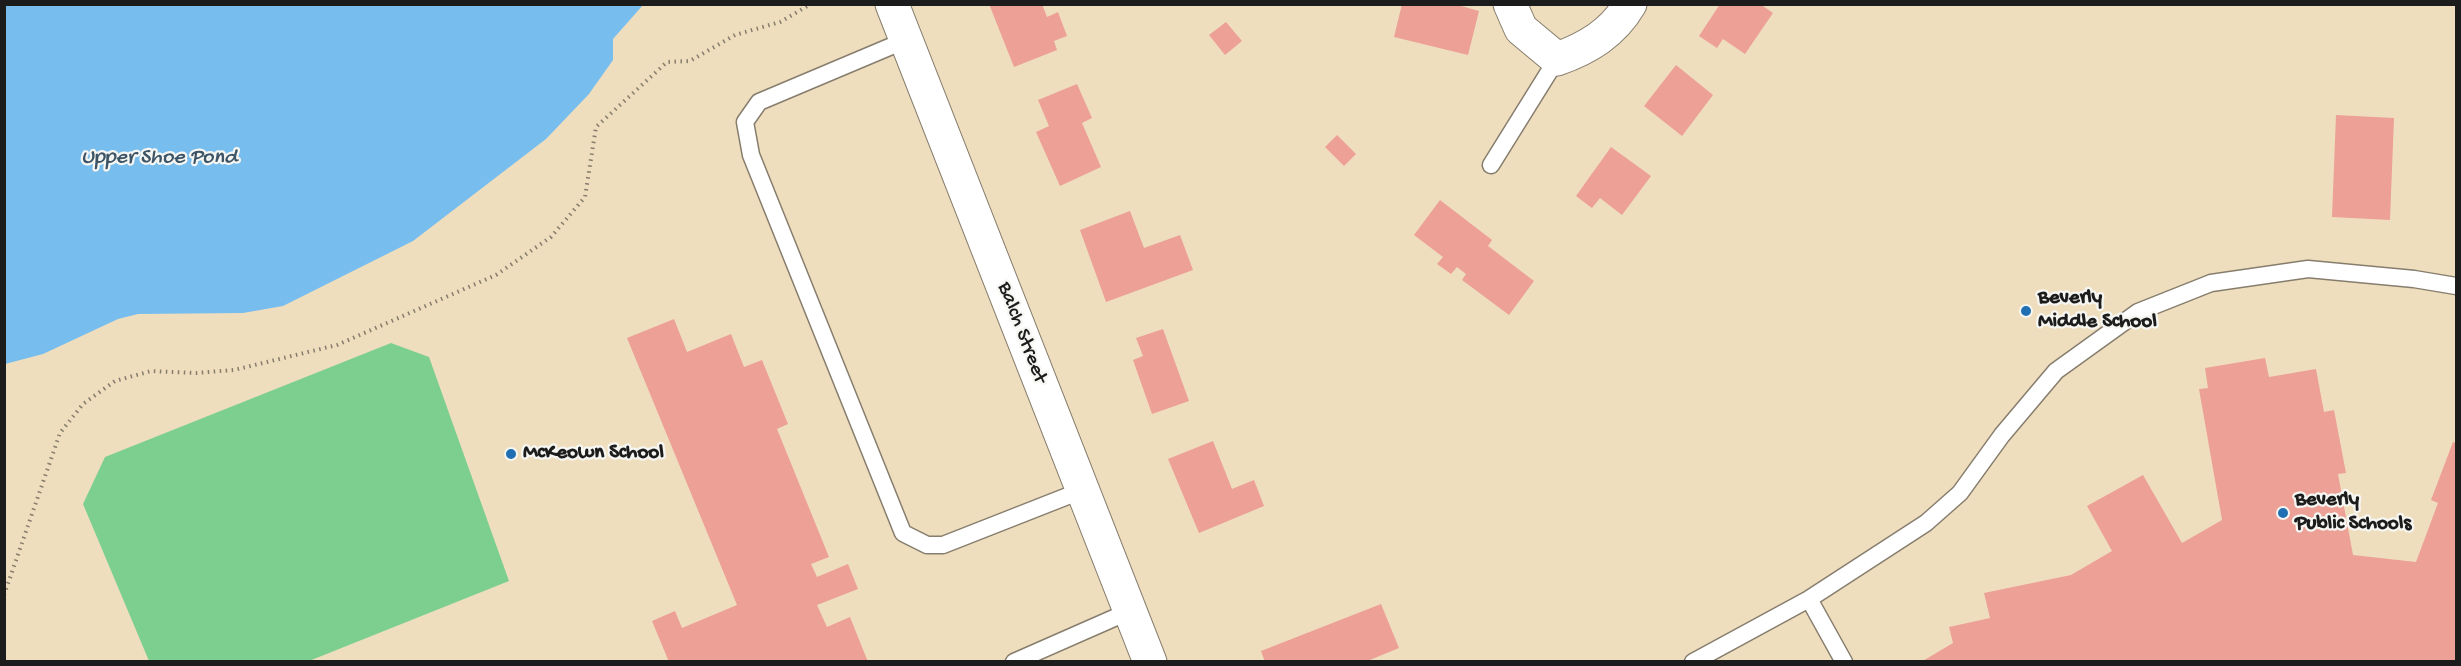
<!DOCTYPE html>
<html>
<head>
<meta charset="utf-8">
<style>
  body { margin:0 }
  #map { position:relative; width:2461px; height:666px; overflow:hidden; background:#efdebe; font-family:"Gochi Hand",sans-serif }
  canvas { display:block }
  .frame { position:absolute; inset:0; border:6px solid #1c1c1c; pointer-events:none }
</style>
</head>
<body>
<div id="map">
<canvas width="2461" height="666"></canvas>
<div class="frame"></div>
</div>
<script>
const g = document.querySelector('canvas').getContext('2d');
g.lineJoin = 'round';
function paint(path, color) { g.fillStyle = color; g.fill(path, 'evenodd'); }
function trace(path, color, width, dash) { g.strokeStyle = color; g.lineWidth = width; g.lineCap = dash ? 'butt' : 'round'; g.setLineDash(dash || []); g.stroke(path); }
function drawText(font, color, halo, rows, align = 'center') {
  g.font = font + ' "Gochi Hand",sans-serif'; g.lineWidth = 4.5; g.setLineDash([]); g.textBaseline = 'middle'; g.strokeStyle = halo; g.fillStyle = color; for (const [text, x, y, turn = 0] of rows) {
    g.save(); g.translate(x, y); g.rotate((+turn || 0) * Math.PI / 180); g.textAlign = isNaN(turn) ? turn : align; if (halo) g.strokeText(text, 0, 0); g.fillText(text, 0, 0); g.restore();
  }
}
const green = new Path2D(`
  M391,343L429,357L509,581L309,661H149L83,504L105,457Z`);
const water = new Path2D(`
  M5,4H643V5L613,39V60L589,94L546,139L413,241L283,306L243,313L138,314L118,319L43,354L5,364Z`);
const building = new Path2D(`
  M989,4H1042L1047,17L1058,12L1067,36L1054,41L1057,50L1014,67Z
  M1402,4H1454L1479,11L1468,55L1394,37Z
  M1720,4H1760L1773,13L1745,54L1723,39L1717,48L1699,36Z
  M1226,22L1242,41L1225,55L1209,35Z
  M1676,65L1713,95L1682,136L1644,106Z
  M1077,84L1092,118L1082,123L1101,167L1060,186L1036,132L1049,126L1038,100Z
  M2336,115L2394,118L2390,220L2332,217Z
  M1337,135L1356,154L1344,166L1325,147Z
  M1611,147L1651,176L1622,215L1600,198L1592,208L1576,196Z
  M1440,200L1492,240L1488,246L1534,281L1509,315L1462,280L1466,274L1457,267L1451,274L1437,264L1443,257L1414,235Z
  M1130,211L1144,248L1180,235L1193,270L1106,302L1080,230Z
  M674,319L687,352L731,334L744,367L762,360L788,424L777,429L829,557L811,564L817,577L848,564L858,589L817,605L827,627L850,617L868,662H669L652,621L675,611L682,628L737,605L627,338Z
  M1163,329L1189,401L1152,414L1133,360L1143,356L1136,338Z
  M2265,358L2269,377L2316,369L2324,412L2334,410L2346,473L2338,474L2353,555L2416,562L2438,503L2431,500L2453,442L2456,443V662H1921L1953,643L1949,627L1990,618L1984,593L2071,575L2112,551L2087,506L2143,475L2182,543L2222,520L2199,389L2208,388L2205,368Z
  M1213,441L1232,489L1254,480L1264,506L1199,533L1168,459Z
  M1381,604L1399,648L1365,662H1265L1261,651Z`);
const path = new Path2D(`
  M4,595L60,433L83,404L115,381L151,371L196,373L234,370L337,345L496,275L551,237L585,197L596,127L667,62L690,61L735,35L780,22L811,4`);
const service = new Path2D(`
  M906,40L759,102L745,122L751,155L903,533L927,545H943L1083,490
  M1491,165L1557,59
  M1809,599L1844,662
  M1014,662L1130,611
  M1693,662L1809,599L1926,523L1960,493L2002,435L2056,371L2138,312L2211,283L2308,269L2414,279L2456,286`);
const minor = new Path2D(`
  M1510,4L1521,29L1557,59C1588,48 1613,33 1630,4`);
const tertiary = new Path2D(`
  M892,4L1150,662`);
const markers = [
  [2026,311,6,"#1f6fb2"],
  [511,454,6,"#1f6fb2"],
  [2283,513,6,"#1f6fb2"]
];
const poiNames = [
  ["Beverly",2038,299],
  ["Middle School",2038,323],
  ["McKeown School",523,454],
  ["Beverly",2295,501],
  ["Public Schools",2295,525]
];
const streetNames = [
  ["Balch Street",1021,333,69]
];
const waterNames = [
  ["Upper Shoe Pond",159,159]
];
paint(green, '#7dcf90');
paint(water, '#77bdee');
paint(building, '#eca096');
trace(service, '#867d6d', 19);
trace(minor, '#867d6d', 35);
trace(tertiary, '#867d6d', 35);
trace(path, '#867d6d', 4, [1.5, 4.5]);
trace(service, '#fff', 16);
trace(minor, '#fff', 33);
trace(tertiary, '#fff', 33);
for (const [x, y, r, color] of markers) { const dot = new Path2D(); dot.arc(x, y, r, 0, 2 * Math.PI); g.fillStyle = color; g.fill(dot); trace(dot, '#f6f6f2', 2); }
drawText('bold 21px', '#1c1c1c', '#f6f6f2', poiNames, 'left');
drawText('21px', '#1c1c1c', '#f6f6f2', streetNames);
drawText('italic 22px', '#3c5466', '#f6f6f2', waterNames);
</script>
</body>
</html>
